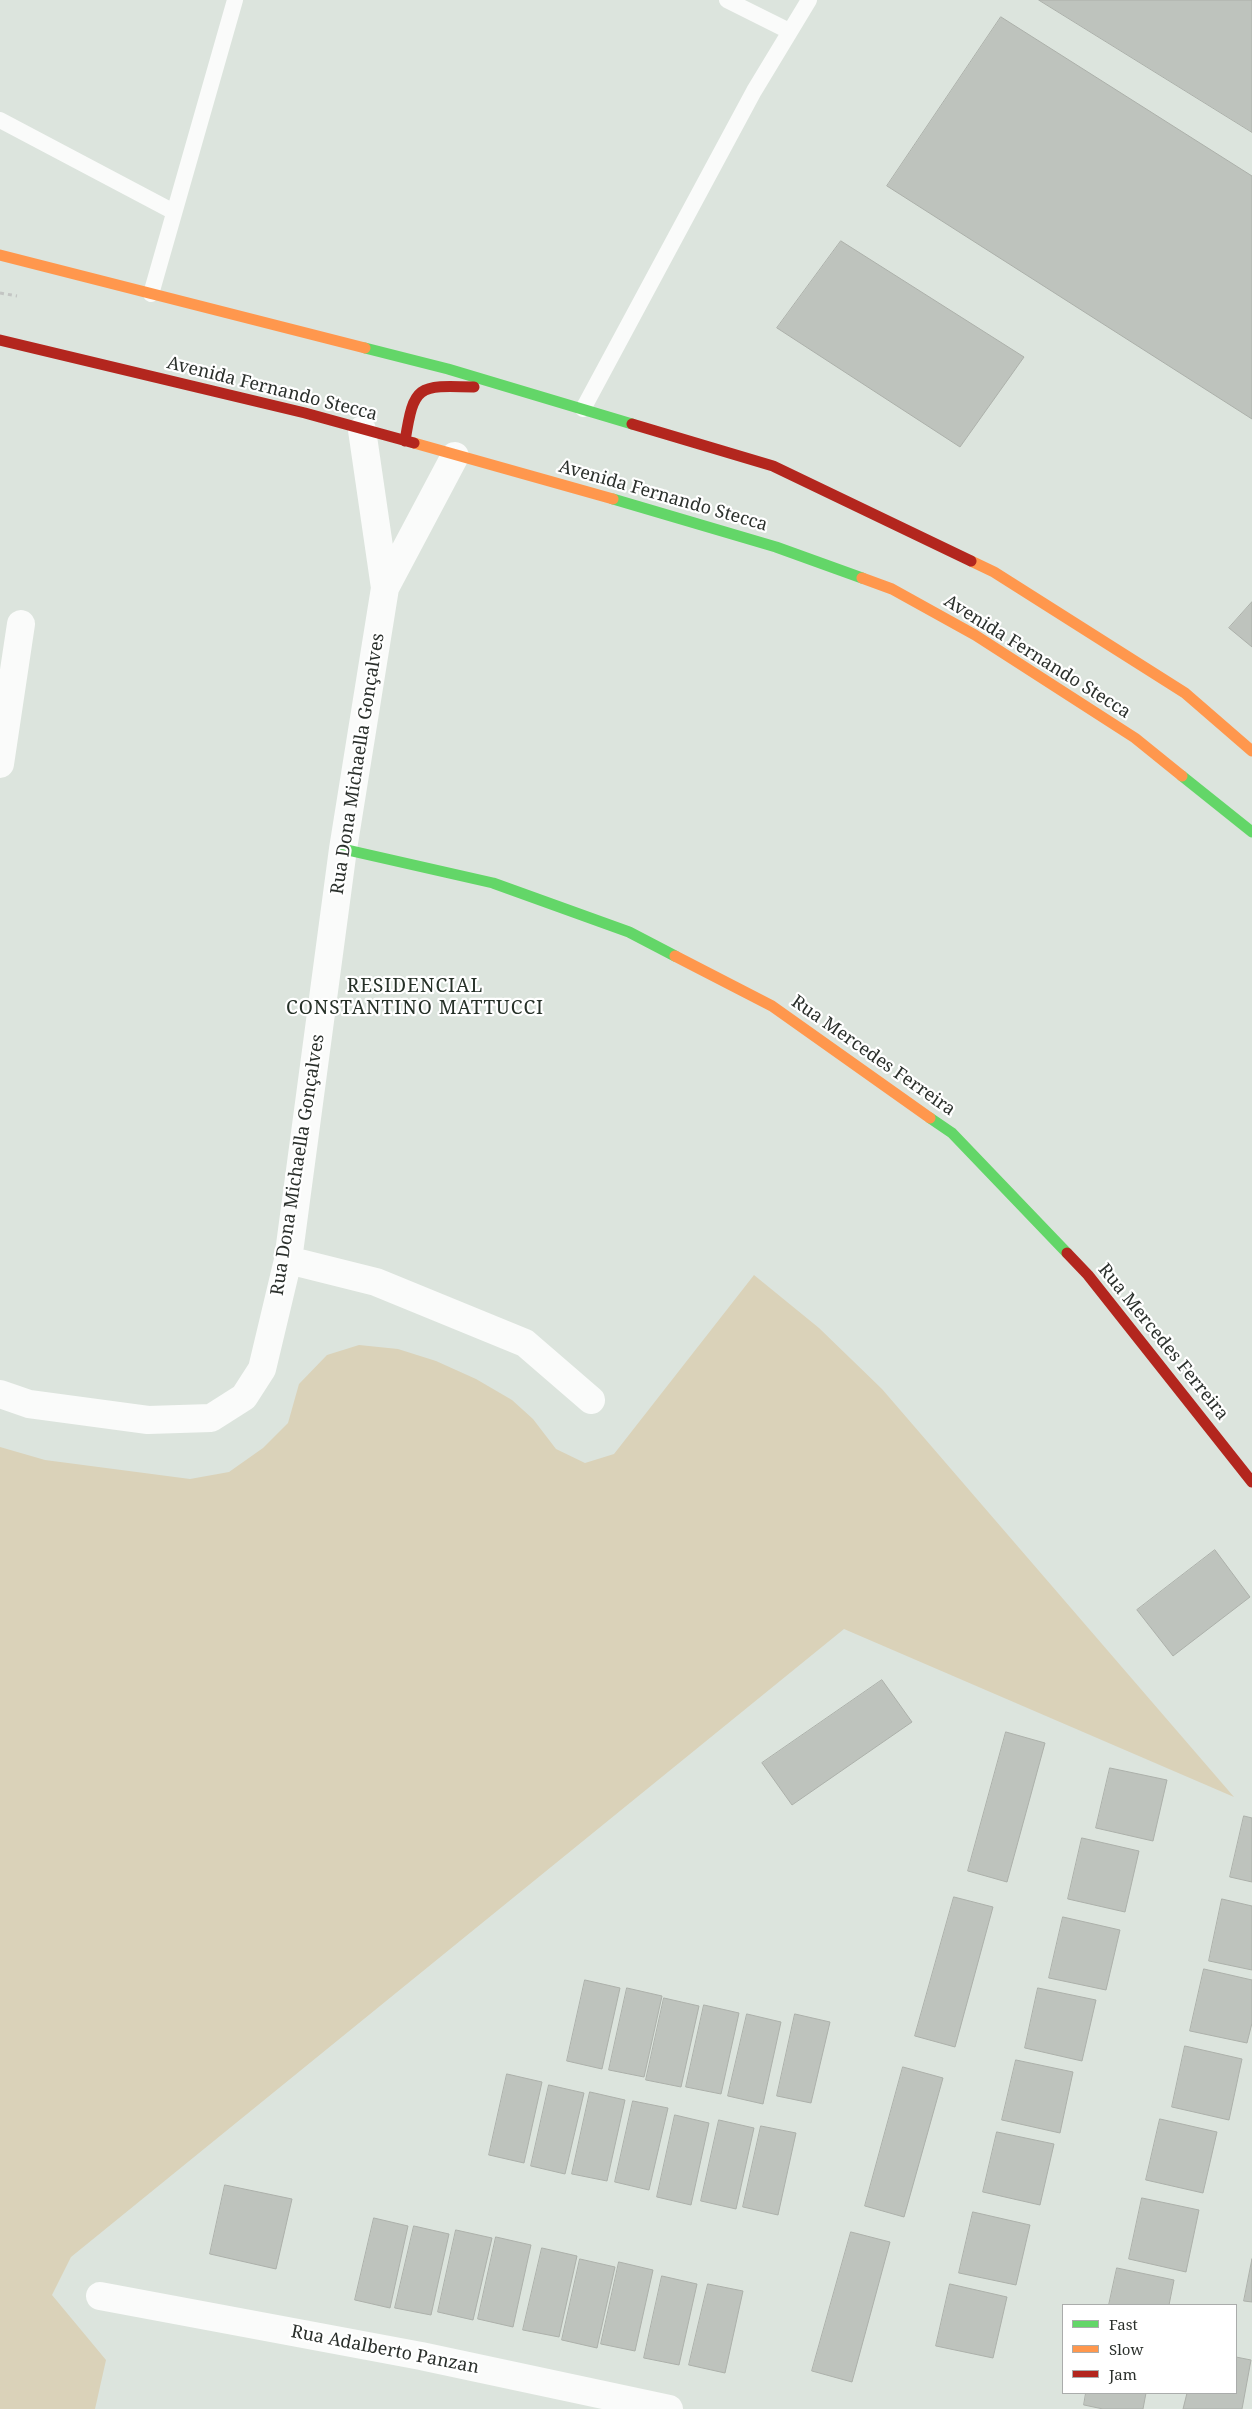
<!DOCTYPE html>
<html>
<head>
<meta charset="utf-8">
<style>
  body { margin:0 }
  #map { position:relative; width:1252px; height:2409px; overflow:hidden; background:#dce4dd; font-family:"Noto Serif",serif }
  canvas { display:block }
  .legend { position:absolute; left:1062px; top:2304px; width:175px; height:90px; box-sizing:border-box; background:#fff; border:1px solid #aaacab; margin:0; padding:6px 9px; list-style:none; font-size:15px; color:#2b302c }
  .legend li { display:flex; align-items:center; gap:10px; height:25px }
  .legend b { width:25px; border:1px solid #aaacab }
</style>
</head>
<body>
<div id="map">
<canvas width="1252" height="2409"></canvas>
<ul class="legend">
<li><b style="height:6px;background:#63d668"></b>Fast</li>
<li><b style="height:6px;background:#ff974d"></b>Slow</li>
<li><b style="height:6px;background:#b3261e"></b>Jam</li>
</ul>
</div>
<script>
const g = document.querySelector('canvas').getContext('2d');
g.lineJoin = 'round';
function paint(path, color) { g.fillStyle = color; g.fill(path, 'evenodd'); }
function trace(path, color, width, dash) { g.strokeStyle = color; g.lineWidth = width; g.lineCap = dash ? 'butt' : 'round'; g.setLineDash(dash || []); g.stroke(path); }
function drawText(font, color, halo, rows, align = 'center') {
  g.font = font + ' "Noto Serif",serif'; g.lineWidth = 4.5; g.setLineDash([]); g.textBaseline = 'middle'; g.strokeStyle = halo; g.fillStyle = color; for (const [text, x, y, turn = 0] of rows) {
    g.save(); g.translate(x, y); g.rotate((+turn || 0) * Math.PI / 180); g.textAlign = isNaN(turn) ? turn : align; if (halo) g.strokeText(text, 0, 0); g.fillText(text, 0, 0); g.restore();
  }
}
const green = new Path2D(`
  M754,1275L819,1328L882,1389L1234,1797L844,1629L71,2257L52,2295L106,2360L95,2409H0V1447L45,1460L190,1479L229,1472L263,1448L288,1423L299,1384L327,1355L359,1345L398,1349L436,1361L476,1379L512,1400L533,1419L556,1449L585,1463L614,1454Z`);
const building = new Path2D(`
  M1039,0H1252V132Z
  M1001,17L1252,176V419L887,186Z
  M841,241L1024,357L960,447L777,328Z
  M1252,602V647L1229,628Z
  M1215,1550L1250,1597L1173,1656L1137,1610Z
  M882,1680L912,1722L792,1805L762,1763Z
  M1006,1732L1045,1743L1007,1882L968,1871Z
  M1110,1768L1167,1780L1153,1841L1096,1828Z
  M1244,1816L1252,1818V1882L1230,1877Z
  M1082,1838L1139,1851L1125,1912L1068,1899Z
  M954,1897L993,1907L955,2047L915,2036Z
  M1222,1899L1252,1906V1970L1209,1961Z
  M1063,1917L1120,1930L1106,1990L1049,1978Z
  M1204,1969L1252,1980V2023L1247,2043L1190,2031Z
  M585,1980L620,1988L602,2069L567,2061Z
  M627,1988L662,1996L644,2077L609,2070Z
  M1038,1988L1096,2000L1082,2061L1025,2048Z
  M664,1998L699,2006L681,2087L646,2080Z
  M704,2005L739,2013L721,2094L686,2087Z
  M747,2014L781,2022L763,2104L728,2096Z
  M795,2014L830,2022L811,2103L777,2096Z
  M1185,2046L1242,2059L1229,2120L1172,2107Z
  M1016,2060L1073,2072L1060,2133L1002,2120Z
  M903,2067L943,2078L904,2217L865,2206Z
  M507,2074L542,2082L524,2163L489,2155Z
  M549,2085L584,2093L565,2174L531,2166Z
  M590,2092L625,2100L607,2181L572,2174Z
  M633,2101L668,2108L649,2190L615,2182Z
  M675,2115L709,2123L691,2205L657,2197Z
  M1160,2119L1217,2132L1203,2193L1146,2180Z
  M719,2120L754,2128L736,2209L701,2201Z
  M761,2126L796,2133L778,2215L743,2207Z
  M997,2132L1054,2144L1040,2205L983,2192Z
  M225,2185L292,2199L276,2269L210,2254Z
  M1142,2198L1199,2210L1186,2272L1129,2259Z
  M973,2212L1030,2225L1016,2285L959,2273Z
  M374,2218L408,2226L390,2308L355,2300Z
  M414,2226L449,2234L431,2315L395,2308Z
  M456,2230L492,2238L473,2320L438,2312Z
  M851,2232L890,2242L852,2382L812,2371Z
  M496,2237L531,2245L513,2327L478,2319Z
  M542,2248L577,2256L559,2337L523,2330Z
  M580,2259L615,2267L597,2348L562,2340Z
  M1252,2259V2302L1244,2301Z
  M619,2262L653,2270L635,2351L601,2344Z
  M1117,2268L1174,2280L1169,2305H1109Z
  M662,2276L697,2284L679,2365L644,2358Z
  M708,2284L743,2291L725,2373L689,2365Z
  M950,2284L1007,2297L993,2358L936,2346Z
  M1236,2357L1251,2360L1242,2409H1183L1187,2393H1236Z
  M1086,2393H1146L1143,2409H1103L1084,2405Z`);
const path = new Path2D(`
  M0,293L17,296`);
const lane = new Path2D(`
  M727,0L789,31
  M0,120L174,212
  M151,294L235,0
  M583,409L754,91L809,0`);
const street = new Path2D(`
  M362,430L385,588L455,456
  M0,764L21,624
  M288,1260L376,1282L525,1343L591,1400
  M0,1394L29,1404L148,1420L211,1418L244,1397L262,1369L288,1260L343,849L385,588
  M100,2296L421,2356L669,2409`);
const fast = new Path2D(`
  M365,348L448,369L632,424
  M613,499L776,547L862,578
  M1182,776L1252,832
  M343,849L493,883L629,932L675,956
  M930,1118L952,1133L1067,1253`);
const slow = new Path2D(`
  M0,255L365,348
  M414,443L613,499
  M971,561L994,572L1185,693L1252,751
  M862,578L892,589L975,635L1135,738L1182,776
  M675,956L772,1006L930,1118`);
const jam = new Path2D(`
  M0,340L305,413L414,443
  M632,424L773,466L971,561
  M405,441C414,385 417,385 474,387
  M1067,1253L1088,1275L1252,1482`);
const streetNames = [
  ["Avenida Fernando Stecca",272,389,14],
  ["Avenida Fernando Stecca",663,496,16],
  ["Avenida Fernando Stecca",1037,657,32],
  ["Rua Dona Michaella Gonçalves",358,764,-81],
  ["Rua Mercedes Ferreira",873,1056,35],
  ["Rua Dona Michaella Gonçalves",298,1165,-81],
  ["Rua Mercedes Ferreira",1163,1342,51],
  ["Rua Adalberto Panzan",385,2350,11]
];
const neighbourhoodNames = [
  ["RESIDENCIAL",415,987],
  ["CONSTANTINO MATTUCCI",415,1009]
];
paint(green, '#dad2b9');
paint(building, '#bec3bd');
trace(building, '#acb0aa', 1);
trace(path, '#c3c5c3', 3, [4, 4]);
trace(lane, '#fafbfa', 16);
trace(street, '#fafbfa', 28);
trace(fast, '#63d668', 11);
trace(slow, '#ff974d', 11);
trace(jam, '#b3261e', 11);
drawText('18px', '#2b302c', '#fff', streetNames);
g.letterSpacing = '1px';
drawText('19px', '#253027', '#fff', neighbourhoodNames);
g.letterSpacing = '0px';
</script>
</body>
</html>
